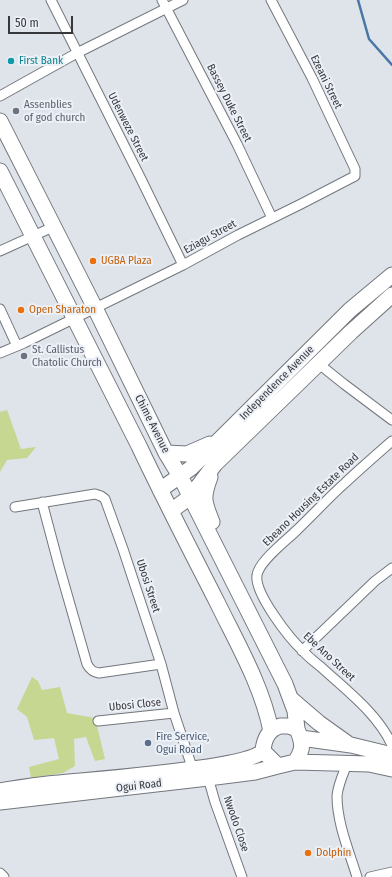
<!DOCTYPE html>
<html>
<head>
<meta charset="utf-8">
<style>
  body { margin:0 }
  #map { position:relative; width:392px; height:877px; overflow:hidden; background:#dfe3ea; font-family:"Fira Sans Condensed",sans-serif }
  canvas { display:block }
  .scale { position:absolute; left:8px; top:16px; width:65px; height:18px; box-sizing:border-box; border:2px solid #37383b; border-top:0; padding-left:5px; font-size:12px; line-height:14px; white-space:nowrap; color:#37383b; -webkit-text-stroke:3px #ecf0f7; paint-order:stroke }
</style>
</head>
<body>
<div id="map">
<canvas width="392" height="877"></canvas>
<div class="scale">50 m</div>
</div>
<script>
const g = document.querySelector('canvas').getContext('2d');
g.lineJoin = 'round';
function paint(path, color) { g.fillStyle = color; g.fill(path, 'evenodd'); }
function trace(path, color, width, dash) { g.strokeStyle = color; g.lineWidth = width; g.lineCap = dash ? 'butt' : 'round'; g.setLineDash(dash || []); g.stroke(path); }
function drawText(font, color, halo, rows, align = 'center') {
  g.font = font + ' "Fira Sans Condensed",sans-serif'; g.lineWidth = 4; g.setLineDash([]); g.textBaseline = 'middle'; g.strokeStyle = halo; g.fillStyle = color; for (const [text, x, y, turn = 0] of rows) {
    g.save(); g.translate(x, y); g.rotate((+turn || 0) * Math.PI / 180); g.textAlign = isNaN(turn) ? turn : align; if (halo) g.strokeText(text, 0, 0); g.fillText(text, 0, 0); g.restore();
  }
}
const green = new Path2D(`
  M7,410L21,449L36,447L27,458L7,460L0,472V412Z
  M32,677L38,681L42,690L60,687L67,713L95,718L105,759L95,761L86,737L74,739L75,766L63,773L31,778L29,767L59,759L54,738L34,740L27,717L17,709Z`);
const stream = new Path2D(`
  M358,0L369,39L392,65`);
const minor = new Path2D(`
  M51,0L140,177L183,265
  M162,0L237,144L272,218
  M0,96L77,53L183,0
  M0,251L53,227
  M0,309L17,346L24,343L183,265L238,235L301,204L355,176V169L312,78L271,0
  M0,353L17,346
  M319,364L344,384L392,420
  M392,441C376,455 360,469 345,483C328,498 313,515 297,530C287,540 259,561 257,575C254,593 289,638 303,651C308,657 315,662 321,667C346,690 377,713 392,745
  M42,502L59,566L87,664C90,670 93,672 99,673L161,664
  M15,507L95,494L101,496L105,499L123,549L161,664L174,713L193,770
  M302,651L375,581L392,568
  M98,721L174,713
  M347,764C343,774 338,785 337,796C337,823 349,851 357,877
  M207,774L215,802L242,877
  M0,873L4,877
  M370,877L392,872`);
const primary = new Path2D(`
  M0,121L95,308L166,453L180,476L285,684L295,711L297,729
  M0,171L139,446C164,499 191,551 218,604C238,645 262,686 271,731
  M166,453L187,454L210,444
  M210,477C202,498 204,502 212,522
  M160,490L191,468L350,310L392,275
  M171,511L190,497L215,464L351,332L392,295
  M291,699L319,723L347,743
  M280,726H289L297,729C303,743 304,749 295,762L278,766L263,751C264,739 268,730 280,726Z
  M301,738L351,745L392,755
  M295,762L369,764L392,769
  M0,791C16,788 32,786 48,784C82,780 246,770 263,751
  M0,802L208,778L255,772L278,766`);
const markers = [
  [11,61,4,"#0f9aa8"],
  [16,111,4,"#6b7280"],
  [93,261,4,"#e8710a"],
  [21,310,4,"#e8710a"],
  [24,356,4,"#6b7280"],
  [148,743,4,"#5c6f8a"],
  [308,853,4,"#e8710a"]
];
const cultureNames = [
  ["First Bank",19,61]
];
const streetNames = [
  ["Ezeani Street",326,82,64],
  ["Bassey Duke Street",229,103,63],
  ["Udenweze Street",128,127,63],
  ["Eziagu Street",210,237,-29],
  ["Independence Avenue",277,383,-45],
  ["Chime Avenue",152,424,63],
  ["Ebeano Housing Estate Road",311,500,-44],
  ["Ubosi Street",148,586,72],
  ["Ebe Ano Street",329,657,43],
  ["Ubosi Close",135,705,-6],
  ["Ogui Road",139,786,-7],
  ["Nwodo Close",236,824,71]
];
const worshipNames = [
  ["Assenblies",24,105],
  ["of god church",24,118],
  ["St. Callistus",32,350],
  ["Chatolic Church",32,363]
];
const foodNames = [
  ["UGBA Plaza",101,261],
  ["Open Sharaton",29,310],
  ["Dolphin",316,853]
];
const serviceNames = [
  ["Fire Service,",156,737],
  ["Ogui Road",156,750]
];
paint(green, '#c5d791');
trace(stream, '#4976a6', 2.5);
trace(minor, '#73777d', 11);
trace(primary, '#73777d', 17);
trace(minor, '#fff', 9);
trace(primary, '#fff', 15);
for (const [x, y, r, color] of markers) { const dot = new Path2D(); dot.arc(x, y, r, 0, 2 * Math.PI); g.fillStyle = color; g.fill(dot); trace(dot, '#ecf0f7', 1.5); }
drawText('11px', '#0d838f', '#ecf0f7', cultureNames, 'left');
drawText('11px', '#37383b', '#ecf0f7', streetNames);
drawText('11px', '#5b616d', '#ecf0f7', worshipNames, 'left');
drawText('11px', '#c56008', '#ecf0f7', foodNames, 'left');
drawText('11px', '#4e5e75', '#ecf0f7', serviceNames, 'left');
</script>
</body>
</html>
